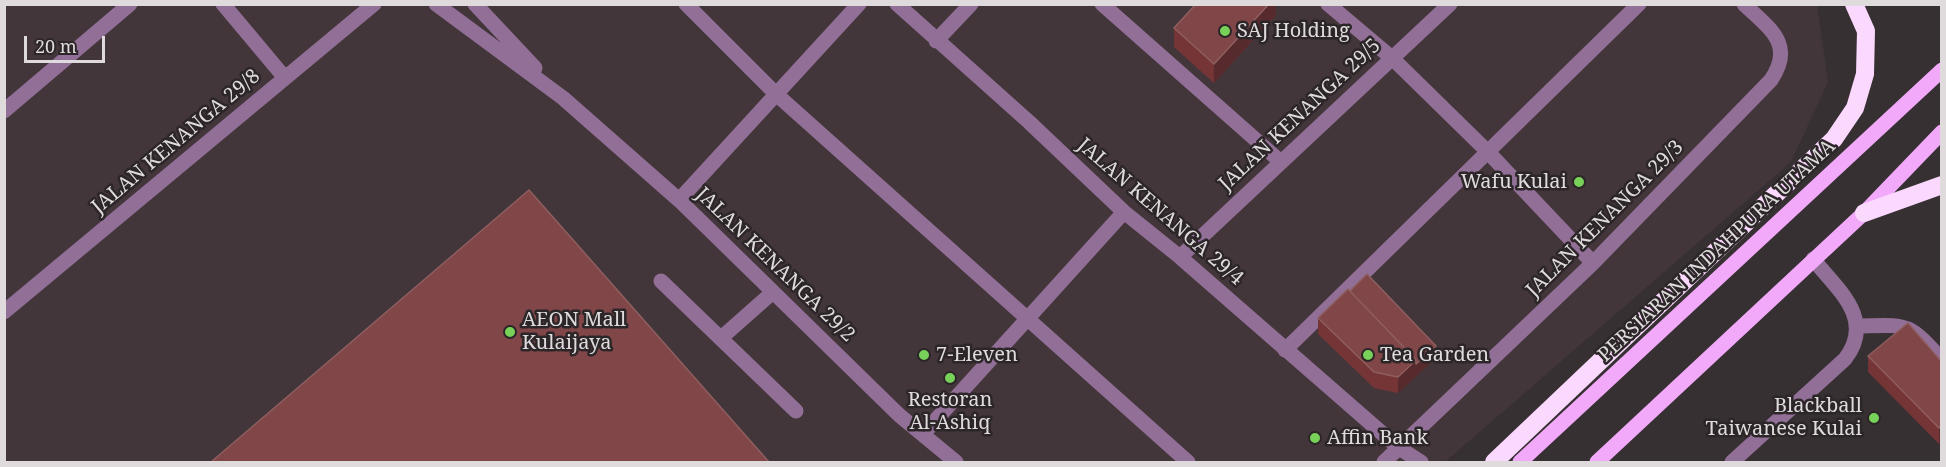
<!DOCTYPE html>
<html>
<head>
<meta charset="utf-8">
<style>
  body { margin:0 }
  #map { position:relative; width:1946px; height:467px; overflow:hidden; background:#363032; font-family:"Noto Serif",serif }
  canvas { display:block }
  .frame { position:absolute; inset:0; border:6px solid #dfdbdd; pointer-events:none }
  .scale { position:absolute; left:24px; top:36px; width:81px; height:27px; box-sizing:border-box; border:3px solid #dfdbdd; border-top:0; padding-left:8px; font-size:18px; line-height:21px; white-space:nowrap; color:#dfdbdd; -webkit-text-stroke:4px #2c2629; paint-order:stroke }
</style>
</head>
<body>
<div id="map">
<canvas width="1946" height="467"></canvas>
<div class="frame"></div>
<div class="scale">20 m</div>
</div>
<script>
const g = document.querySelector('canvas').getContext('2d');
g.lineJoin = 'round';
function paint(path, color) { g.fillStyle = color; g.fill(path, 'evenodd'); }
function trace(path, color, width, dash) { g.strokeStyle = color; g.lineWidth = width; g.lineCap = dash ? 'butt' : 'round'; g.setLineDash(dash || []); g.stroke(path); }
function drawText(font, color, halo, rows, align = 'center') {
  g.font = font + ' "Noto Serif",serif'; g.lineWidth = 5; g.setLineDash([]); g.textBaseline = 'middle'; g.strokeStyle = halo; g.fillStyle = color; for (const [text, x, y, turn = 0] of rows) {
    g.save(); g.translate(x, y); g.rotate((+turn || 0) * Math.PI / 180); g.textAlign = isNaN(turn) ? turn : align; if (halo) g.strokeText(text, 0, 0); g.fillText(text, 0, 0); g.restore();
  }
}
const built = new Path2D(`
  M1817,4L1828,82L1791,162L1445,462H5L4,5Z`);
const minor = new Path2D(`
  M223,4L285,78
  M436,4L563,98L679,200L899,415L956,462
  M475,4L535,68
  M686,4L776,94L1188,462
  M897,4L1029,122L1124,212L1180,257L1399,448L1421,462
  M1102,4L1281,162
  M1328,4L1392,58L1488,152L1593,263
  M936,41L971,4
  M4,111L130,4
  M679,200L859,4
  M1180,257L1450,4
  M661,281L796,411
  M4,312L374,4
  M1857,326C1908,325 1907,321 1942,360
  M721,338L773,292
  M1285,350L1639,4
  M923,434L1124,212
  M1384,462L1593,263L1771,80C1795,44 1770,29 1744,4
  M1732,462L1845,359C1876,319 1837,289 1813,259`);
const major = new Path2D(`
  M1520,462L1942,70
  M1597,462L1864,213L1942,132`);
const highway = new Path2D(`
  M1864,213L1942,185
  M1494,462L1834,139L1855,108L1865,74L1866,31L1854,4`);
const wall = new Path2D(`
  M1276,4V15L1214,83L1174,47V28Z
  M1318,318L1436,358L1398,393L1374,388L1318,334Z
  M1868,356L1941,361L1939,444L1868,372Z`);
const shadedWall = new Path2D(`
  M1269,4H1276V15L1214,83V64Z
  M1436,346V358L1398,393V377L1416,360Z
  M1941,426V442L1939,444V428Z`);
const building = new Path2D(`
  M1196,4H1269L1214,64L1174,28Z
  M529,190L769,462H211Z
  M1367,274L1436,346L1416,364V360L1350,291Z
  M1348,289L1416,360L1398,377L1374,372L1318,318Z
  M1908,323L1941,361V426L1939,428L1868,356Z`);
const markers = [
  [1225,31,6,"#78d158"],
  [1579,182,6,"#78d158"],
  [510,332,6,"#78d158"],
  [924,355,6,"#78d158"],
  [1368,355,6,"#78d158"],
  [950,378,6,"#78d158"],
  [1874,418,6,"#78d158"],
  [1315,438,6,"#78d158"]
];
const poiNames = [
  ["SAJ Holding",1237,31],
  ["Wafu Kulai",1567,182,"right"],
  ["AEON Mall",522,320],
  ["Kulaijaya",522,343],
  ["7-Eleven",936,355],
  ["Tea Garden",1380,355],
  ["Restoran",950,400,"center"],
  ["Al-Ashiq",950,423,"center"],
  ["Blackball",1862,406,"right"],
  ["Taiwanese Kulai",1862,429,"right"],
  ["Affin Bank",1327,438]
];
const streetNames = [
  ["JALAN KENANGA 29/5",1300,115,-43],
  ["JALAN KENANGA 29/8",176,142,-40],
  ["JALAN KENANGA 29/4",1160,212,41],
  ["JALAN KENANGA 29/3",1605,219,-45],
  ["PERSIARAN INDAHPURA UTAMA",1717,251,-43],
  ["JALAN KENANGA 29/2",775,265,44]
];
paint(built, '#43363b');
trace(minor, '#926f96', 15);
trace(major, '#f2a9fa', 15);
trace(highway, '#fbd8fe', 18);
paint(wall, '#753536');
paint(shadedWall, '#572b2d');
paint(building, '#804648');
trace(building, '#8f5e5f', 1.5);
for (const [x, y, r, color] of markers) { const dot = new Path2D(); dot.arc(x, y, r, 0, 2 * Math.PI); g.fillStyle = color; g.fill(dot); trace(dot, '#2c2629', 2); }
drawText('20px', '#dfdbdd', '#2c2629', poiNames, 'left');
drawText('20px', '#dfdbdd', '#2c2629', streetNames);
</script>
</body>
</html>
